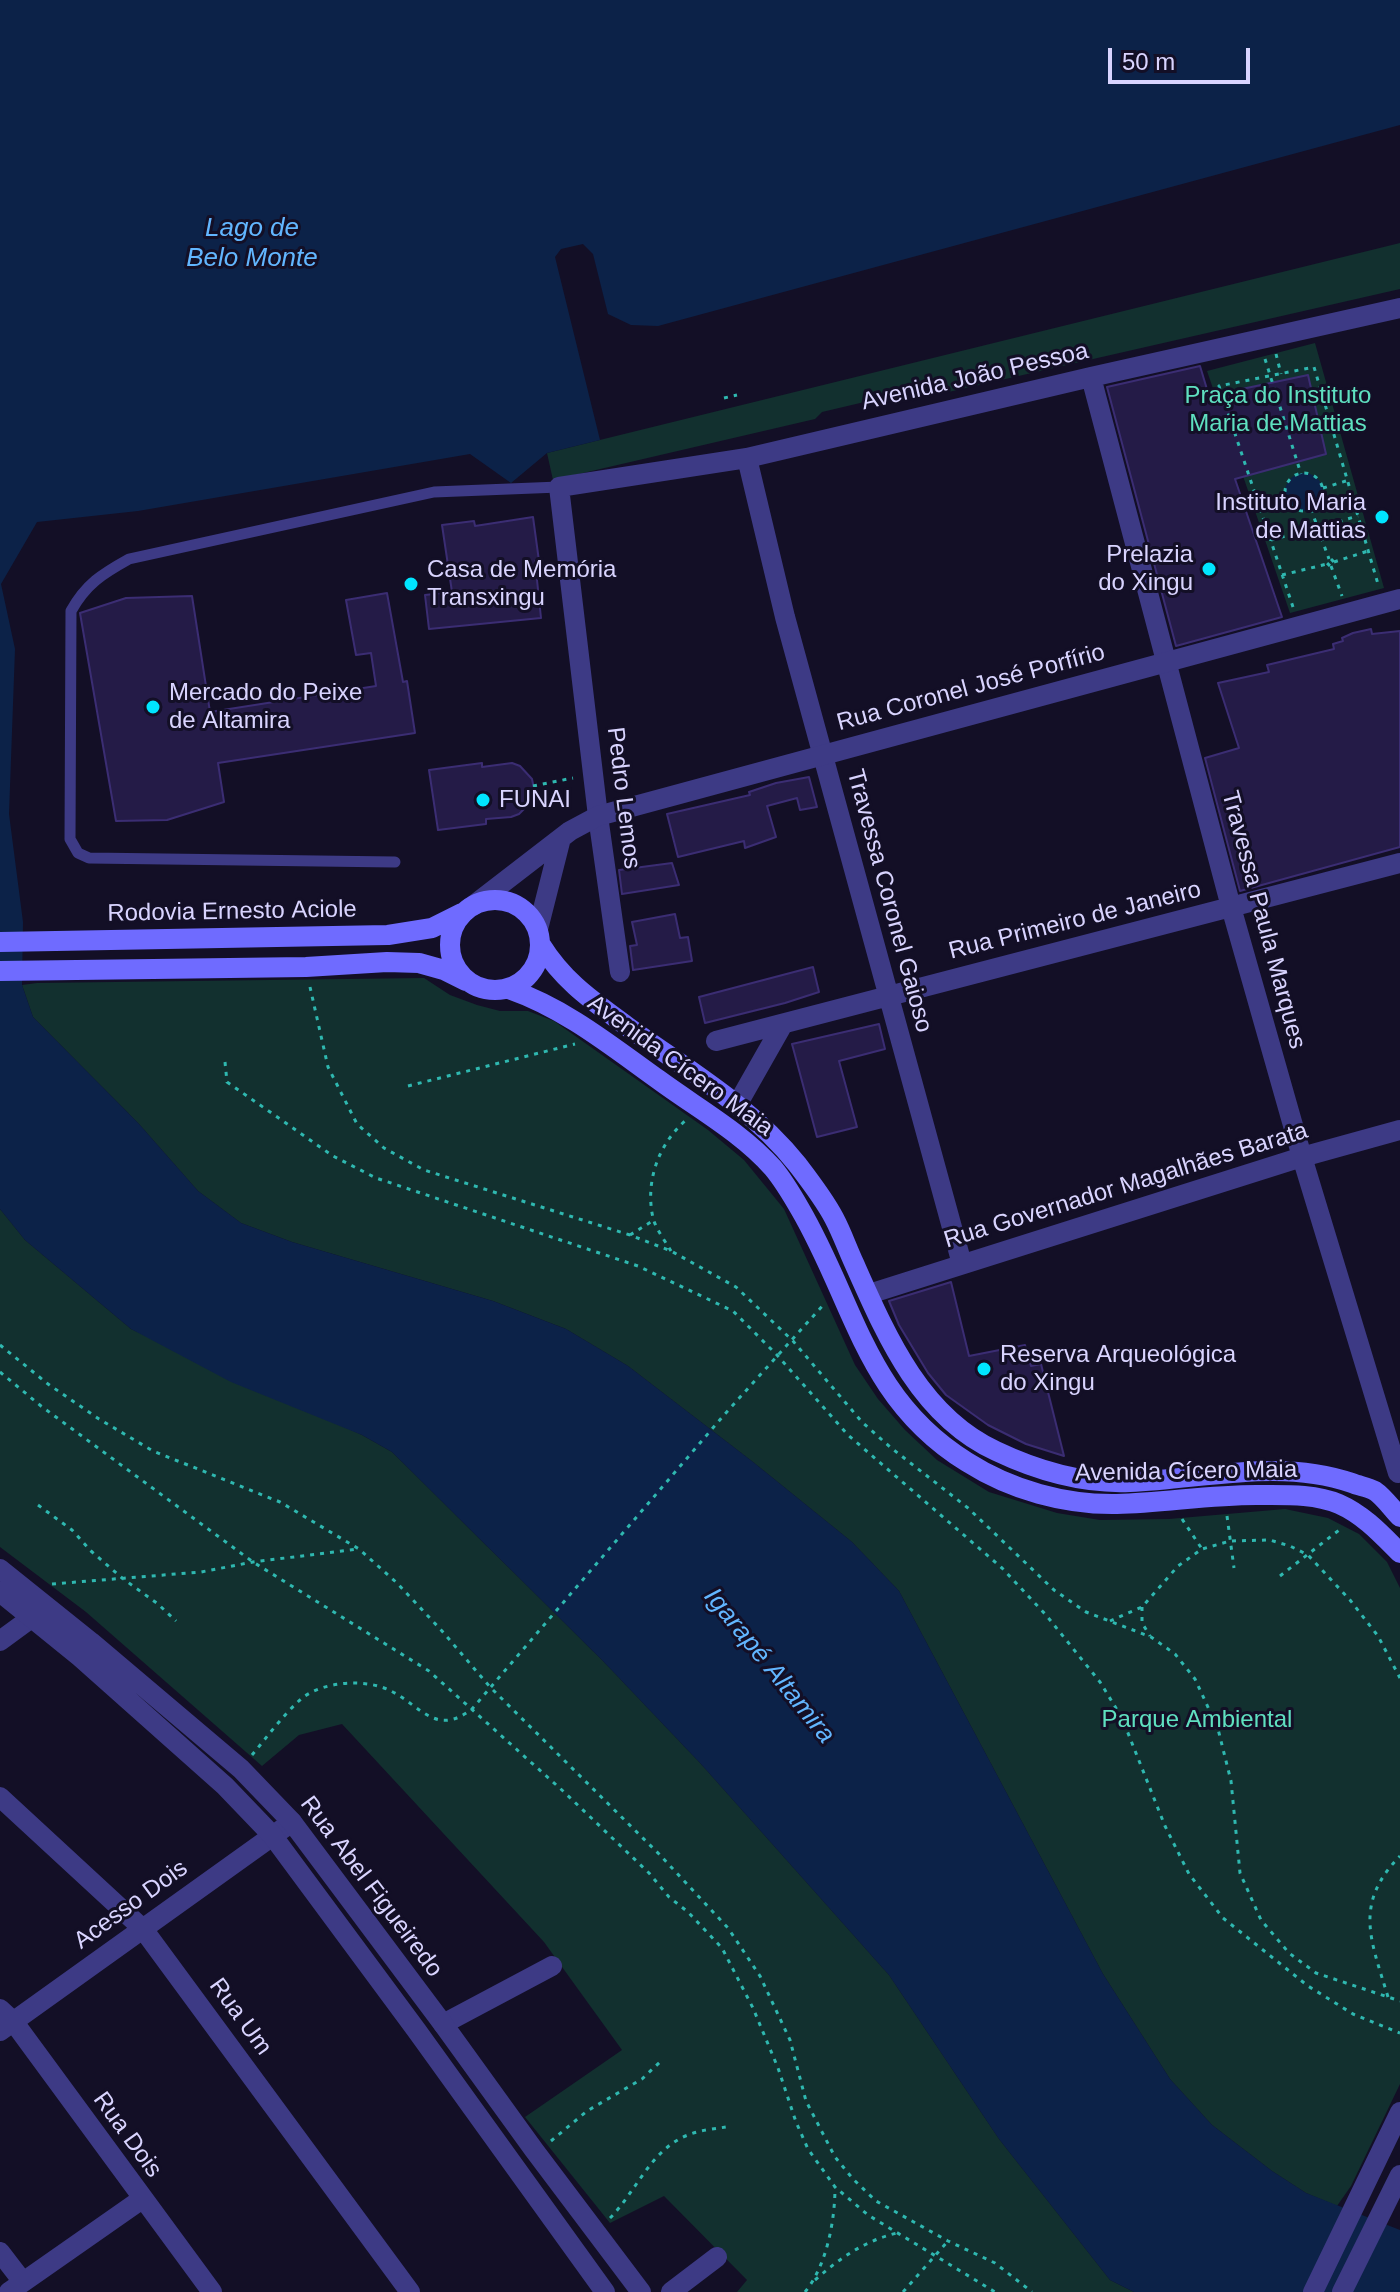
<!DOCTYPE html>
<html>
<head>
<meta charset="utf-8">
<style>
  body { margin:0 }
  #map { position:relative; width:1400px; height:2292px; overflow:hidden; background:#130f26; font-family:Arial,sans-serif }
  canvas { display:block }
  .scale { position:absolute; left:1108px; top:48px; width:142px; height:36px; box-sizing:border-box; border:4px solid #d9d4ff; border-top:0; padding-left:10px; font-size:24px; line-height:28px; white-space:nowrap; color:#d9d4ff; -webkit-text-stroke:6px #130f26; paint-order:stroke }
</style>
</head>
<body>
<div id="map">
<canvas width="1400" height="2292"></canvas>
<div class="scale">50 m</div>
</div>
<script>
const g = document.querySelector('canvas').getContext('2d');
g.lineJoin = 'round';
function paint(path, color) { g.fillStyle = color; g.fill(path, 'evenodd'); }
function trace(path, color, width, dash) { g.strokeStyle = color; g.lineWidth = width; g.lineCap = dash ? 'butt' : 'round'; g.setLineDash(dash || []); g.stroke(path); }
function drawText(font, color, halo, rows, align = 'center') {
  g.font = font + ' Arial,sans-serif'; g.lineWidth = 6; g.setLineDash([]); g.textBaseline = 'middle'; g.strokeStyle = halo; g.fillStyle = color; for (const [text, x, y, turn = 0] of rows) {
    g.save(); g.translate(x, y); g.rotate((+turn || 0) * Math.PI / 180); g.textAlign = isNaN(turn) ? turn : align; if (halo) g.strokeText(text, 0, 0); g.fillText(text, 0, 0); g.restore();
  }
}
const green = new Path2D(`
  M1400,243V289L944,393L928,387L822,412L815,419L553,480L547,453Z
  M1315,343L1384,588L1290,613L1207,371Z
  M424,978L450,995L477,1005L500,1011H528L554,1021L708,1130L744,1160L784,1209L855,1365L878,1399L905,1430L937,1460L989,1492L1057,1513L1100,1520L1169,1519L1285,1509L1328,1518L1359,1534L1387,1562L1400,1588V2084L1351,2186L1337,2206L1306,2193L1272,2171L1212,2125L1170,2079L1103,1974L899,1591L852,1542L753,1462L628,1366L566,1329L493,1301L292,1242L241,1223L198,1191L139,1124L33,1017L22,985L37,983Z
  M0,1209L25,1240L131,1329L362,1435L392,1452L603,1661L701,1764L889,1975L999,2139L1110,2280L1134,2292H737L747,2280L664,2196L610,2223L525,2117L622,2050L544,1942L342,1724L299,1735L262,1766L86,1612L0,1547Z`);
const water = new Path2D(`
  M0,0H1400V125L658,326L631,325L608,314L593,254L583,244L561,249L555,257L600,440L547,453L511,483L470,454L138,511L37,522L1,584L15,649L9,814L23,922L22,985L33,1017L139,1124L198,1191L241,1223L292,1242L493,1301L566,1329L628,1366L753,1462L852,1542L899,1591L1103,1974L1170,2079L1212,2125L1272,2171L1306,2193L1400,2230V2292H1134L1110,2280L999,2139L889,1975L701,1764L603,1661L392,1452L362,1435L231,1382L131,1329L25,1240L0,1209Z
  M1285 492a19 19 0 1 1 38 0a19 19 0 1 1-38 0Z`);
const building = new Path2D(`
  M1200,366L1209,396L1308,375L1326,454L1235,479L1282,617L1176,646L1107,387Z
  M533,517L539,561H535L541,618L429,629L425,595L452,592L442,525L474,521L475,526Z
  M387,593L403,682L407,681L415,733L218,763L224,802L167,820L116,821L80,613L126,598L192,596L210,712L376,686L371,653L356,655L346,600Z
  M1371,629L1372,634L1400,631V847L1240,891L1205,758L1239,748L1218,683L1269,672L1267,665L1334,649L1333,644L1343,641L1342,638L1353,633Z
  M482,763V767L512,763L520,766L532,779L534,789L530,803L519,814L511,817L486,819V824L438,830L429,770Z
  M809,777L817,807L800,810L797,798L767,806L776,837L745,848L744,841L678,857L667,814L750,795L749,792L776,783Z
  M672,863L679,885L622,894L619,870Z
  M675,914L680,938L688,937L692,961L633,970L630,946L637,945L632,922Z
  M813,967L819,992L785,1003L705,1023L699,997Z
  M879,1024L885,1049L839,1061L857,1127L817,1137L792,1044Z
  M951,1282L969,1356L1025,1345L1031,1366L1041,1364L1064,1456L1026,1444L988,1425L946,1395L928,1373L899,1325L889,1301Z`);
const path = new Path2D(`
  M1276,354L1281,374
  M1265,359L1301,474
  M724,398L737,395
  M1285 492a19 19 0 1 1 38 0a19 19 0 1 1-38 0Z
  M1323,488L1346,481
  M1259,503L1286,496
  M1311,509L1329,559
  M1271,540L1358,516
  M1331,559L1334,562L1330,566L1327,563Z
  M1334,562L1368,551
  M1331,566L1342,596
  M1282,575L1327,564
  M1293,607L1219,386L1314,367L1378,584
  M533,786L573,778
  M310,987L328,1067L357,1124L384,1148L424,1170L630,1235L671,1251L736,1287L793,1341L862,1422L890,1447L968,1508L1054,1590L1086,1612L1151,1637L1175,1654L1195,1679L1218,1729L1231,1781L1240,1873L1261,1920L1289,1953L1316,1973L1400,2001
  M225,1062L227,1082L333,1156L376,1178L638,1266L733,1311L777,1355L848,1435L1002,1568L1046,1615L1100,1682L1122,1718L1165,1826L1189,1874L1223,1918L1308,1986L1353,2014L1400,2033
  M408,1086L575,1044
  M630,1235L654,1220
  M671,1251C665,1241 656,1229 653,1218C645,1182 658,1145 685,1121
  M0,1345L48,1384L99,1419L153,1451L280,1502L359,1549L397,1583L442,1631L490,1687L659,1854L728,1928L760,1976L790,2040L806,2101L835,2157L853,2179L876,2201L948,2241L995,2263L1032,2292
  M0,1372L41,1406L253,1562L429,1671L563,1791L649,1873L669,1897L688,1912L722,1948L753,2008L778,2068L796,2122L808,2149L835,2187L868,2215L995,2292
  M38,1505L72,1530L91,1551L122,1578L158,1604L176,1621
  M1227,1516L1234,1568
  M1182,1519L1202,1549
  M1280,1576L1343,1527
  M52,1584L201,1572L253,1562L358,1549
  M1142,1607V1623L1150,1636
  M1110,1621L1142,1607L1178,1566L1202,1549L1230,1541L1270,1540L1290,1546L1308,1555L1350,1600L1378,1636L1400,1678
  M252,1755C267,1737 283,1715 301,1699C323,1681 366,1678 391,1691C421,1706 436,1737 472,1709L724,1415L825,1303
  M1388,1997C1371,1940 1353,1904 1400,1856
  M551,2141L587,2111L642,2079L661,2061
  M610,2218C636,2192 651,2149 688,2135C700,2130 714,2129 726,2127
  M815,2280C840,2258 864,2241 897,2233
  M805,2292C827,2265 835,2220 835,2187
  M903,2292L948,2241`);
const service = new Path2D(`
  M395,862L89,858L78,853L70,839L71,611C86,584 102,574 129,559L434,492L559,487`);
const minor = new Path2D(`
  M1091,377L1231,907L1302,1157L1398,1473
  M747,458L785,617L962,1264
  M620,972L598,816L559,487L747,458L1091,377L1400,308
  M716,1041L1400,863
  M737,1105L783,1024
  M869,1294L1302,1157L1400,1130
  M0,1641L45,1608
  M0,1797L143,1929L410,2292
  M0,2009L13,2021L212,2292
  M443,2024L552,1966
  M0,2031L292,1822
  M0,2252L23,2282
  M9,2292L142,2199
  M671,2292L717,2257`);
const tertiary = new Path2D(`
  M474,905L570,831L598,816L1400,599
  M538,929L561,838
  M0,1569L91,1642L241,1769L292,1822L443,2024L534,2150L641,2292
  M0,1592L80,1657L225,1786L272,1835L417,2031L605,2292
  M1313,2292L1400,2112
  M1342,2292L1400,2175`);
const secondary = new Path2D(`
  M450 945a45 45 0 1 1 90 0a45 45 0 1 1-90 0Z
  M0,942L388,935L432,928L462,913
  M541,945C564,982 593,1001 628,1027C686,1069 752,1107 797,1164C810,1181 824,1199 834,1218C842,1233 847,1248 854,1263C886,1335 920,1416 996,1451C1038,1471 1083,1484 1130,1482C1204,1479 1280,1458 1352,1483C1359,1486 1368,1487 1375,1491C1384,1497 1392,1509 1400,1517
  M0,971L306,967L387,962L419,963L444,970L466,981
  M509,989C566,1009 610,1045 659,1080C697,1108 741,1132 773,1168C783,1180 792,1195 800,1209C855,1303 865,1399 967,1462C1011,1490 1065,1505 1117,1504C1165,1503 1213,1494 1262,1495C1287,1495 1315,1494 1339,1504C1364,1515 1382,1535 1400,1553`);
const markers = [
  [1382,517,8,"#00e5ff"],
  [1209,569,8,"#00e5ff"],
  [411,584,8,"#00e5ff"],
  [153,707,8,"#00e5ff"],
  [483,800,8,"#00e5ff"],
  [984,1369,8,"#00e5ff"]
];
const streetNames = [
  ["Avenida João Pessoa",975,377,-13],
  ["Rua Coronel José Porfírio",971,688,-15],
  ["Pedro Lemos",623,798,83],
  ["Travessa Coronel Gaioso",889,901,75],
  ["Rodovia Ernesto Aciole",232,912,-1],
  ["Travessa Paula Marques",1263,920,75],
  ["Rua Primeiro de Janeiro",1075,921,-14],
  ["Avenida Cícero Maia",680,1066,36],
  ["Rua Governador Magalhães Barata",1126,1186,-17],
  ["Avenida Cícero Maia",1186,1472,-1],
  ["Rua Abel Figueiredo",371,1887,53],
  ["Acesso Dois",131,1905,-36],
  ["Rua Um",240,2017,54],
  ["Rua Dois",127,2135,54]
];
const parkNames = [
  ["Praça do Instituto",1278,396],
  ["Maria de Mattias",1278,424],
  ["Parque Ambiental",1197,1720]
];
const poiNames = [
  ["Instituto Maria",1366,503,"right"],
  ["de Mattias",1366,531,"right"],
  ["Prelazia",1193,555,"right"],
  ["do Xingu",1193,583,"right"],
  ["Casa de Memória",427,570],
  ["Transxingu",427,598],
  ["Mercado do Peixe",169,693],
  ["de Altamira",169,721],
  ["FUNAI",499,800],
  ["Reserva Arqueológica",1000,1355],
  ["do Xingu",1000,1383]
];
const waterNames = [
  ["Lago de",252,229],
  ["Belo Monte",252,259],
  ["Igarapé Altamira",769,1666,51]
];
paint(green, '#12302f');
paint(water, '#0c2248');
paint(building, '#241b47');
trace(building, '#3b2d73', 2);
trace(path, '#2fb8b0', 3, [4, 6]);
trace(service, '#3d3a85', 11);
trace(minor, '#3d3a85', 20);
trace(tertiary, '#3d3a85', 20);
trace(secondary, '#6f6bff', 20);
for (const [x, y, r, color] of markers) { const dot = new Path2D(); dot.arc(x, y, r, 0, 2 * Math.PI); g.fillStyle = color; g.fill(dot); trace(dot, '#130f26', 3); }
drawText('24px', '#d9d4ff', '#130f26', streetNames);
drawText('24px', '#5fe0c0', '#130f26', parkNames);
drawText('24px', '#d9d4ff', '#130f26', poiNames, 'left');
drawText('italic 26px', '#62b6ff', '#130f26', waterNames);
</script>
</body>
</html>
